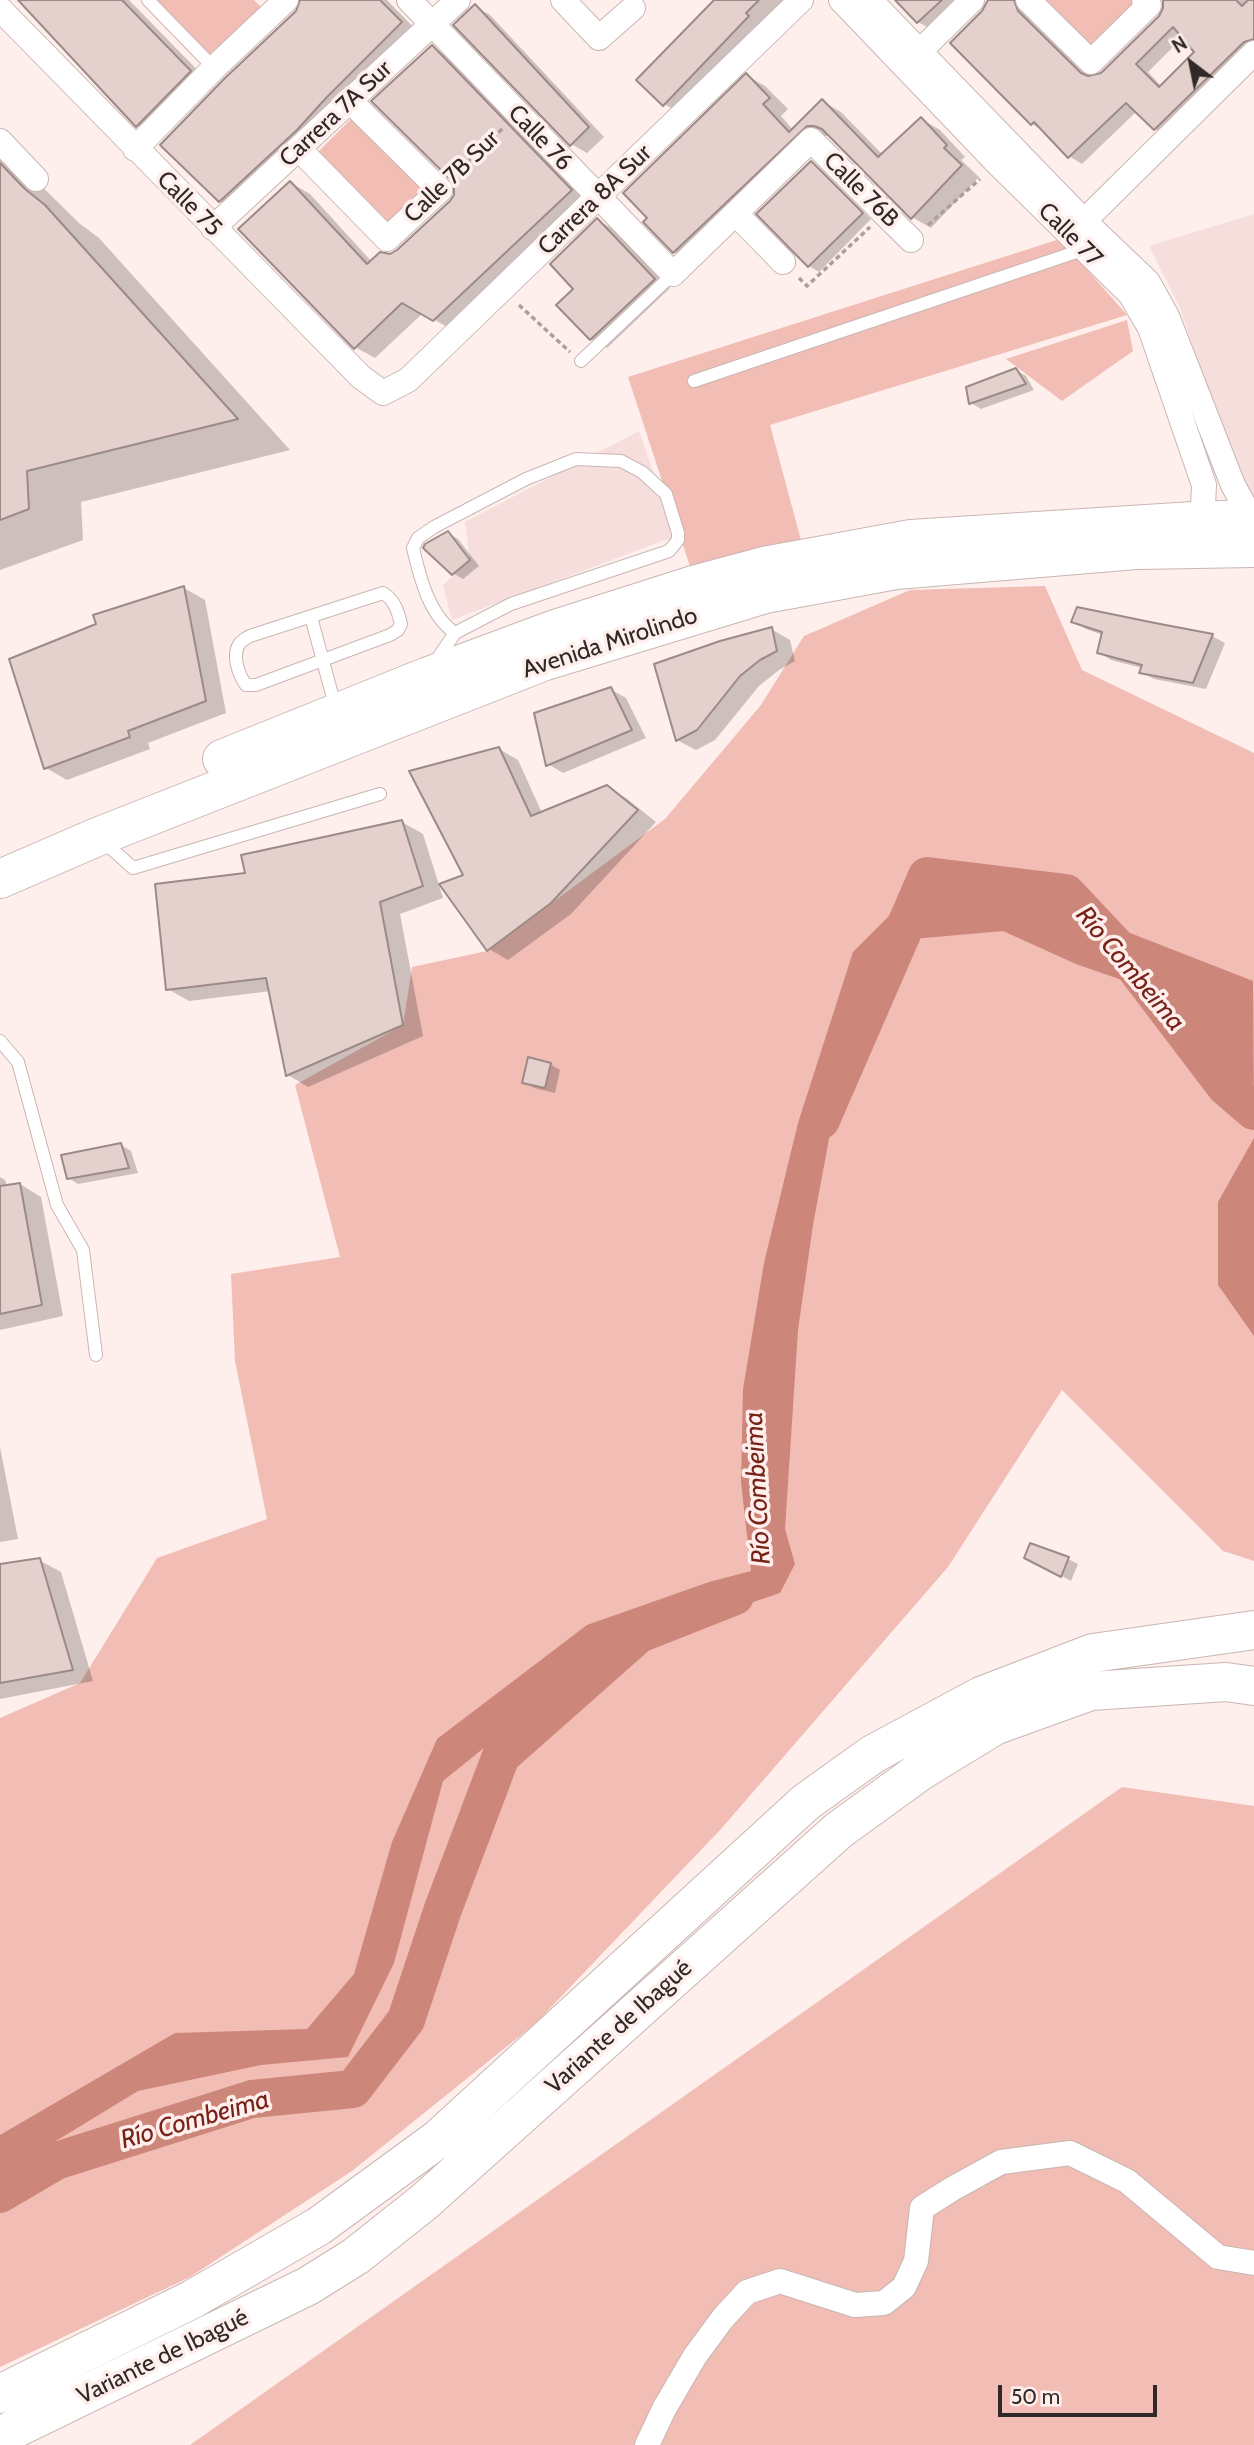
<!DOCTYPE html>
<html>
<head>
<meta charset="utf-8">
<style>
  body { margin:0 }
  #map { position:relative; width:1254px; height:2445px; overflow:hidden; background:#ffefec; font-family:Cabin,sans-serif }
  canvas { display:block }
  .north { position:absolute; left:1156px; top:28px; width:70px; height:70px; -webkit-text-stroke:5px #ffefec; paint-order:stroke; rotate:328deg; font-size:19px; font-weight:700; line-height:28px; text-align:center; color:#312928 }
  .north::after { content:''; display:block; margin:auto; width:24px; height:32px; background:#312928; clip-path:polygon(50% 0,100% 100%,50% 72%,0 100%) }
  .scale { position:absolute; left:998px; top:2385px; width:159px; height:32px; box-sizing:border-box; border:4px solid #312928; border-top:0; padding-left:9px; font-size:21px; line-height:24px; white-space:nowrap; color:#312928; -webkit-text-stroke:5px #ffefec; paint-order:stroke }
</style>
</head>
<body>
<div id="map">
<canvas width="1254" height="2445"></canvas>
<div class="north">N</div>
<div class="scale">50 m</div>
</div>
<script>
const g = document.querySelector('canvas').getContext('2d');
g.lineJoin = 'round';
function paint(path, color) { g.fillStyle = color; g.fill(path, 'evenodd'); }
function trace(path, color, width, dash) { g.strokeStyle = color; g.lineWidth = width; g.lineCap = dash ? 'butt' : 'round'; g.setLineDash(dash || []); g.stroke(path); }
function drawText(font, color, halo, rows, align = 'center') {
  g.font = font + ' Cabin,sans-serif'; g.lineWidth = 7; g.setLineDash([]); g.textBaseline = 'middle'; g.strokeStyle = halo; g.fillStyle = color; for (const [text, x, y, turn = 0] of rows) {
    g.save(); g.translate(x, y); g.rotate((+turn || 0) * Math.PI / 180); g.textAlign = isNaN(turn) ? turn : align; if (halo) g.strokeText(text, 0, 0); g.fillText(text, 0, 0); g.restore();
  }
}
const built = new Path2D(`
  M1254,214V508L1225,441L1180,308L1149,246Z
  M639,431L676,536L452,620L443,585L470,560L465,522Z`);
const green = new Path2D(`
  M150,0H254L263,9L209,61Z
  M1030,0H1144L1091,62Z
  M357,113L434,191L390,232L314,156Z
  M1060,239L1127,315L770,425L808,566L699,594L628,377Z
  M1127,320L1133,351L1062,401L1006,359Z
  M1045,586L1082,670L1254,753V1561L1223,1551L1062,1390L948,1567L721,1829L536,2023L352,2171L190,2277L0,2367V1718L80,1683L157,1558L267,1519L235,1361L231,1274L340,1257L295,1085L403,1025L412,967L487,951L665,819L761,705L804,636L910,590Z
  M1122,1787L1254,1806V2445H190Z`);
const water = new Path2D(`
  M1019,870L1125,931L1253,981L1254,1117L1182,1001L1076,964L1003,931L913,939L850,1026L813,1225L798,1330L785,1529L795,1564L780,1593L732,1609L660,1619L589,1703L521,1718L443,1781L394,1963L348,2057L261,2065L138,2091L0,2175V2135L175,2033L307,2029L354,1974L392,1842L437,1739L587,1625L709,1582L751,1571L741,1482L743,1389L764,1263L798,1123L853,952L912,893Z
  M1254,1138V1336L1218,1285V1202Z`);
const shadow = new Path2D(`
  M20,0H129L210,83L157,137L137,125Z
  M302,0H387L421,35L240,212L220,201Z
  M716,0H783L680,113L664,104Z
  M898,0H963L934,31L918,22Z
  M989,0H1025L1026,12L1030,20L1089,78L1102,74L1161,17L1166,0H1254V52L1168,136L1155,129L1137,111L1082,164L1069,156L1044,131L1032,124L984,12ZM1183,37L1196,53L1162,87L1148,72Z
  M475,6L490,15L604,137L587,153L571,144Z
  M432,47L451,58L590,202L454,331L423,313L375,358L355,347L291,183L310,194L372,262L398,251L451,202L456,195Z
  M747,76L765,86L788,109L781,116L793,130L822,101L841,112L883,155L921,119L940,130L965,157L961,160L979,177L931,228L912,217L830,135L826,136L820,139L693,262L674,252Z
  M0,145L79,223L99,238L290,450L81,502L83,540L0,570Z
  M811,163L821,169L871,219L819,272L809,266Z
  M597,220L613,229L670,288L607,348L591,339L558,305L575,289Z
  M1016,370L1026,376L1034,390L981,409L971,403L968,388Z
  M448,533L458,539L479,566L463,579L453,573Z
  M184,588L205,600L226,713L148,743L150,749L67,780L46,768Z
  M1078,609L1212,636L1225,643L1206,689L1154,679L1141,672L1142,668L1111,660L1099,652L1103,635L1086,629L1073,622Z
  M771,629L790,640L795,661L779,670L759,686L715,740L696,750L677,740Z
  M610,689L626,698L646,738L563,773L548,764Z
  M499,749L518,760L542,813L606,787L626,798L656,822L571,914L508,960L489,949L465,876Z
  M402,822L423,834L443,898L400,914L423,1036L308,1087L288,1075L271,991L189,1001L168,989L247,874Z
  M550,1064L560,1070L555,1093L534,1088L524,1082Z
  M121,1145L131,1151L138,1173L78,1184L68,1178Z
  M0,1177L5,1180L7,1186L20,1184L41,1197L63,1316L0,1330Z
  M0,1447L18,1539L0,1542Z
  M1068,1559L1078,1564L1071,1581L1037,1563Z
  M39,1560L61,1572L93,1681L0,1699V1566Z`);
const river = new Path2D(`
  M821,1120L927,876L1066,893L1130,961L1225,1086L1254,1111
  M0,2194L56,2161L252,2099L353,2089L406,2020L443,1909L501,1756L639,1634L735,1596`);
const building = new Path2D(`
  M18,0H122L191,71L136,127Z
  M300,0H380L402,22L326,98L297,130L219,202L160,145L224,79L296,11Z
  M714,0H759L746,13L749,16L663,106L636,80Z
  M895,0H942L917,23Z
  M988,0H1014L1018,11L1081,73L1088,76L1101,73L1159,16L1163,8V0H1236L1242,6L1248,0H1254V39L1244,42L1154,130L1126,103L1068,158L1034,122L1031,125L950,43L982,11ZM1173,27L1194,52L1159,87L1136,64Z
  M475,4L589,127L570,146L453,25Z
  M432,45L572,190L433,321L402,303L354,349L238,229L290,181L367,264L380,252L390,254L397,250L450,201L454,195V187L450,179L371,101Z
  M746,73L770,98L763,104L789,132L822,99L878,157L921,117L947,145L944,148L962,165L911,219L822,129L814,126H807L673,253L643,222L647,218L623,193Z
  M811,161L863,213L808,267L756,214Z
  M0,163L25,189L45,205L238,419L27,471L29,509L0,520Z
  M597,218L655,279L590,340L556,305L573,289L550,264Z
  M1016,368L1026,384L969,404L966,387Z
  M448,531L470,560L452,575L423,548L425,544Z
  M184,586L206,701L128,731L130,737L44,769L9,659L96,624L93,615Z
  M1077,607L1155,623L1213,634L1193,683L1139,673L1142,665L1097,653L1102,632L1071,622Z
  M772,627L777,651L760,660L740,676L697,730L676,741L654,664L720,641Z
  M611,687L632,730L546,766L534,713Z
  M499,747L531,816L607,785L638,810L551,903L487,951L439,884L463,875L409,771Z
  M402,820L423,886L380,902L403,1025L286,1076L266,978L166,990L155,884L245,873L241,855Z
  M528,1057L551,1063L545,1088L522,1083Z
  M121,1143L129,1168L67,1179L61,1155Z
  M20,1183L42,1305L0,1314V1186Z
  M1030,1543L1069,1557L1061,1577L1024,1558Z
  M40,1558L73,1670L0,1683V1564Z`);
const path = new Path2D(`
  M456,174L503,128
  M928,225L980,179
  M799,278L807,286L870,227
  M519,305L570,352`);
const lane = new Path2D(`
  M148,0L214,68
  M581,361L673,274
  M694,381L1085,249
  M383,593C395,600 398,612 401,624L398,630L390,635L256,685H246C239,675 231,655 240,643C240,642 248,637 250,636Z
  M311,617L336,709
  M433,665L455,633L511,604L669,551L678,540V533L666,494L642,472L621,461L576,459L526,479L434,527L418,538L413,548C420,578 429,615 455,633
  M103,841L133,868L380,794
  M0,1041L18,1062L57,1205L83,1250L96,1355`);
const street = new Path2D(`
  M409,0L673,274L811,140L911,240
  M563,0L599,38L633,8
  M841,0L997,163L1130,294L1150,328L1204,485L1203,506L1193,521
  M870,0L1084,221L1148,282L1167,316L1233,485L1245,507L1254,514
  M1028,0L1091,62L1149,5L1144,0
  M0,9L361,377L383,393L408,380L801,0
  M908,63L972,0
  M0,141L36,179
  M135,149L214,68L286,0
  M299,149L387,239L440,190L349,100
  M736,214L783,262
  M1084,221L1254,53
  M213,228L458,0
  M647,2445L664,2409L695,2356L723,2318L747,2292L780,2281L855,2305L884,2303L904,2287L916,2261L922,2208L952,2189L1001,2162L1070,2153L1127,2181L1218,2257L1254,2263`);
const primary = new Path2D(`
  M222,759L426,677L555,629L693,585L764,566L911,539L1193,521L1254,519
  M0,879L97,837L545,661L765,594L896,570L1136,550L1254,548`);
const highway = new Path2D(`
  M0,2394L191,2300L319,2226L438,2139L806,1802L873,1754L981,1696L1093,1653L1254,1630
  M0,2436L308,2286L356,2256L424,2202L839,1830L919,1772L994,1726L1091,1691L1226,1682L1254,1686`);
const streetNames = [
  ["Carrera 7A Sur",336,114,-43],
  ["Calle 76",540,138,46],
  ["Calle 7B Sur",452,177,-44],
  ["Calle 76B",861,190,45],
  ["Carrera 8A Sur",595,200,-44],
  ["Calle 75",189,204,45],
  ["Calle 77",1070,235,45],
  ["Avenida Mirolindo",610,643,-18],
  ["Variante de Ibagué",619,2027,-42],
  ["Variante de Ibagué",163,2357,-26]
];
const waterNames = [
  ["Río Combeima",1130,969,50],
  ["Río Combeima",758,1488,-93],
  ["Río Combeima",195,2120,-16]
];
paint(built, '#f5dedb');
paint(green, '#f1bdb4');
paint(water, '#cd867a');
paint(shadow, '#0003');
trace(river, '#cd867a', 38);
paint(building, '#e4d1cd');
trace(building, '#9d8a87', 2);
trace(lane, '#c9b6b3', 14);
trace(street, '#c9b6b3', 26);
trace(primary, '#c9b6b3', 40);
trace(highway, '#c9b6b3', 40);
trace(path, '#ab9e9c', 3.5, [5, 3.5]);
trace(lane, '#fff', 12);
trace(street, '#fff', 24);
trace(primary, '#fff', 38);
trace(highway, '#fff', 38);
drawText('24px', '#312928', '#ffefec', streetNames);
drawText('italic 26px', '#772219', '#ffefec', waterNames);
</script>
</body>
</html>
